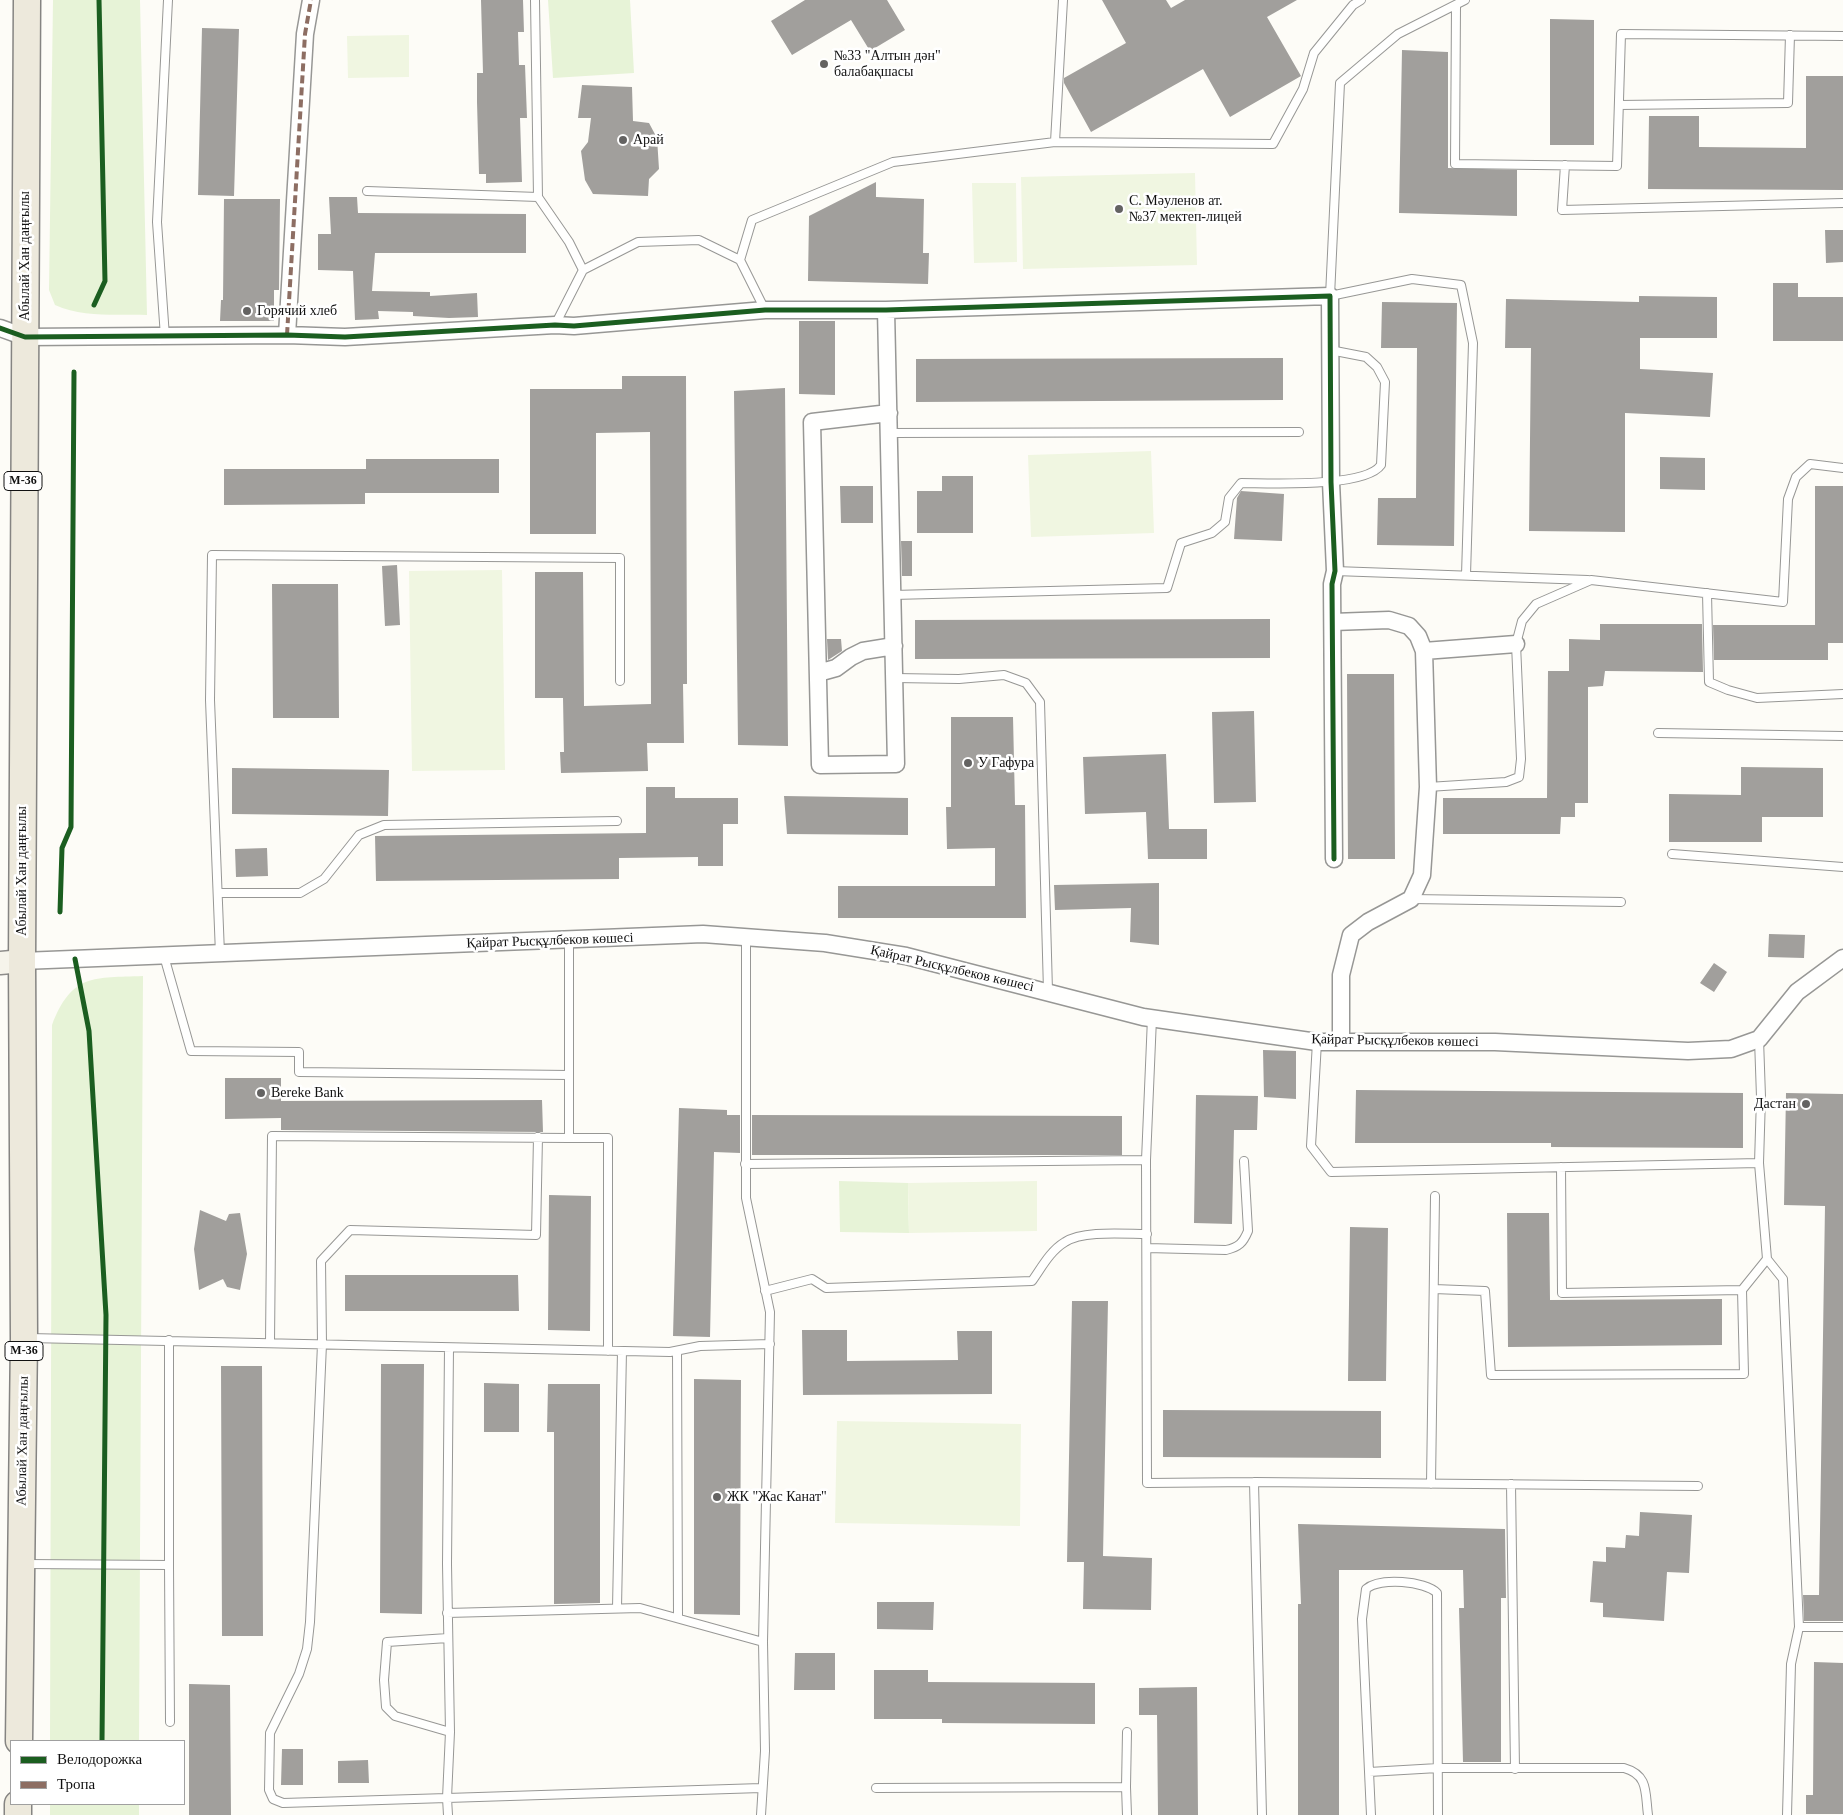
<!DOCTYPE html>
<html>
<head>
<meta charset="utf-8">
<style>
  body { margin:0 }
  #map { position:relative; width:1843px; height:1815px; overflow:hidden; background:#fdfcf7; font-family:"Times New Roman",serif }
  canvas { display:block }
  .legend { position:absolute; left:10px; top:1740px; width:175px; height:65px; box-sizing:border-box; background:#fff; border:1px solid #a0a0a0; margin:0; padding:6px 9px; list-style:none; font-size:15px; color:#111 }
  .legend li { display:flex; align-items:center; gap:10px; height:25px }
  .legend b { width:25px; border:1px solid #a0a0a0 }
</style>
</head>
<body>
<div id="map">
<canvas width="1843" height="1815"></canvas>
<ul class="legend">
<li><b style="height:6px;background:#1b5e20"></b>Велодорожка</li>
<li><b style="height:6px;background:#8d6e63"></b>Тропа</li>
</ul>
</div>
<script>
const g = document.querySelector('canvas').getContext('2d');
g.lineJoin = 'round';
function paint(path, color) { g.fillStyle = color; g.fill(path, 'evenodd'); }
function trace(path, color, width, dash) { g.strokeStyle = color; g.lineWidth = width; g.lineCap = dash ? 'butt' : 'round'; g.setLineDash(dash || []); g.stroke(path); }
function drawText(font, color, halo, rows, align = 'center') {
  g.font = font + ' "Times New Roman",serif'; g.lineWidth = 5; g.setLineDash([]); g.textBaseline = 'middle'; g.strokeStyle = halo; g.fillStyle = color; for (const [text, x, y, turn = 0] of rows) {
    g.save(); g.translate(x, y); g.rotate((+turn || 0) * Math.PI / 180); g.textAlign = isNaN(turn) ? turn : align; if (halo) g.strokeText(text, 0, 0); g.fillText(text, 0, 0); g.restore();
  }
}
const green = new Path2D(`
  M53,0H140L147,315C116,314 83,318 55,305L49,290Z
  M548,0H630L634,73L553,78Z
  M143,976L139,1741H50L52,1025C72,973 94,978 143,976Z
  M839,1181L908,1183L909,1233L840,1232Z
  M50,1804H139V1815H50Z`);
const pitch = new Path2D(`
  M409,35V77L348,78L347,36Z
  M1195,173L1197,265L1023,269L1021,177Z
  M972,183H1016L1017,262L974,263Z
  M1151,451L1154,533L1031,537L1028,455Z
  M502,570L505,770L412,771L409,571Z
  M1037,1181V1231L909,1233L908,1183Z
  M837,1421L1021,1424L1020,1526L835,1523Z`);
const building = new Path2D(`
  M481,0H523L524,32H518L519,65H525L527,118H520L522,182L486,183V174H479L477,102V73H483Z
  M805,0H887L905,30L870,51L851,20L792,55L771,21Z
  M1102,0H1166L1171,8L1185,0H1297L1267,17L1301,76L1230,117L1203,69L1091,132L1064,83V78L1126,43Z
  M1550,19L1594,20V145H1550Z
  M202,28L239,29L234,196L198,195Z
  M1402,50L1448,52V168L1517,170V216L1399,213Z
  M1806,76H1843V190L1648,189L1649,116H1699V147L1806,148Z
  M582,85L632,87L633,121L649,123L657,138L659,169L649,179L648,196L593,194L585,180L581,151L588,142L591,118H578Z
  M876,182V197L924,199L923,253H929L928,284L808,281L809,216Z
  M329,197H357L358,213L526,214V253H375L372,291L430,292V296L477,293L478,317L449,318L413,316V312L378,311L379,319L355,320L353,271L318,270V234H331Z
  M224,199H280L279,290H274V321H220L221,300H223Z
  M1825,230H1843V262L1826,263Z
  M1773,283H1798V297H1843V341H1773Z
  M1639,296L1717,297V338H1640V369L1713,373L1710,417L1625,413V532L1529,531L1531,348H1505L1506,299L1639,302Z
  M1382,302L1457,303L1454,546L1377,545L1378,498H1416L1417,348H1381Z
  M799,321H835V395L799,394Z
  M1283,358V400L916,402V359Z
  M622,376H686L687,684H683L684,743H647L648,771L561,773L560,752H564L563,698H535V572H583L584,706L651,704L650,432L596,433V534H530V389H622Z
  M785,388L788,746L738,745L734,391Z
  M1660,457L1705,458V490L1660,489Z
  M366,459H499V493H365V504L224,505V469H366Z
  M942,476H973V533H917V491H942Z
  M840,486H873V523H841Z
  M1815,486H1843V643H1828V660H1714L1713,625H1815Z
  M1241,491L1284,494L1282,541L1234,539L1237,498Z
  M901,541H912V576H902Z
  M397,565L400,625L385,626L382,566Z
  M272,584H338L339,718H273Z
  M1270,619V658L915,659V620Z
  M1600,624H1702L1703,672L1605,671L1603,686L1588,687V803H1575V817H1561L1560,834H1443V798H1547L1548,671H1569V639L1600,640Z
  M827,639H841L842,651L828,660Z
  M1347,674H1394L1395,859H1348Z
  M1254,711L1256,802L1214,803L1212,712Z
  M951,717H1013L1015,805H1025L1026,918H838V886H995V848L947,849L946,807H951Z
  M1166,754L1169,829H1207V859H1148L1146,812L1085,814L1083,757Z
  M1741,767L1823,768V817H1762V842H1669V794L1741,795Z
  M232,768L389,770L388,816L232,814Z
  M646,787H675V798H738V824H723V866H698V857L619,858V879L376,881L375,836L646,833Z
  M784,796L908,798V835L787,834Z
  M267,848L268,876L236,877L235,849Z
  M1159,883V945L1130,942L1131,908L1055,910L1054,885Z
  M1769,934L1805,935L1804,958L1768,957Z
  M1714,963L1727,972L1714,992L1700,983Z
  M1263,1050L1296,1051V1099L1264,1097Z
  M225,1078H281V1101L542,1100L543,1132L281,1130V1118L225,1119Z
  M1356,1090L1743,1093V1148L1551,1147V1143H1355Z
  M1786,1093L1843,1094V1621H1804L1803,1595H1819L1825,1206L1784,1205Z
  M1196,1095L1258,1096L1257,1130H1234L1232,1224L1194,1223Z
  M679,1108L727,1110V1115H740V1153L714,1152L710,1337L673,1336Z
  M752,1115L1122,1116V1155H752Z
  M549,1195L591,1196L590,1331L548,1330Z
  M200,1210L226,1221L229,1214L240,1213L247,1254L240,1290L227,1287L223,1279L199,1290L194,1249Z
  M1507,1213H1549L1550,1300L1722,1299V1345L1508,1347Z
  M1350,1227L1388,1228L1386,1381H1348Z
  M345,1275H518L519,1311H345Z
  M1072,1301H1108L1103,1556L1152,1558L1151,1610L1083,1609L1084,1562H1067Z
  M802,1330H847V1361L958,1360L957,1331H992V1394L803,1395Z
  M381,1364H424L422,1614L380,1613Z
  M221,1366H262L263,1636H222Z
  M694,1379L741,1380L740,1615L694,1614Z
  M484,1383L519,1384V1432H484Z
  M548,1384H600V1603L554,1604V1432H547Z
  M1163,1410L1381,1411V1458L1163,1457Z
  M1640,1512L1692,1515L1689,1573L1667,1572L1664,1621L1603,1617V1603L1590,1602L1593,1561L1606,1562V1547L1625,1548L1626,1535L1639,1536Z
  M1298,1524L1505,1529L1506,1598H1501V1762H1463L1459,1608H1464L1463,1570H1339V1815H1298V1604H1301Z
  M877,1602H934L933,1630L877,1629Z
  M795,1653H835V1690H794Z
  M1814,1662L1843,1663V1814H1806V1795H1813Z
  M874,1670H928V1682L1095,1683V1724L942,1723V1719H874Z
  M189,1684L230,1685L231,1815H189Z
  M1197,1687L1198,1815H1158L1157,1715H1139V1688Z
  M282,1749H303V1785H281Z
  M368,1760L369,1783H338V1761Z`);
const lane = new Path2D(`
  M535,0L538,197L569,242L583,270
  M1465,0L1398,34L1340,83L1330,296L1412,279L1461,285L1473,343L1466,575
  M1456,5L1455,164L1617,166L1621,34L1843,36
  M1619,105L1788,103L1790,35
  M1055,142L1063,0
  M1565,165L1562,210L1843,203
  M367,191L538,197
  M740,260L752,220L893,162L1055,142L1273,144L1303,89L1314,53L1353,5L1361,0
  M555,325L583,270L638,242L699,240L740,260L765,310
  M165,337L157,222L168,0
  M889,433L1299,432
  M1335,571L1588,580
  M1707,593L1709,682L1728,690L1757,698L1843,694
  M893,595L1167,588L1181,543L1212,533L1225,522L1229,498L1241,483C1270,483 1365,488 1381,465L1385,382L1377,367L1366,357L1330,350
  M895,678L959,679L1004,675L1026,683L1040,702L1048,991
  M1658,733L1843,736
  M1428,787L1506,782L1519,777L1521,759L1516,644L1522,621L1536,604L1591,580L1783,602L1788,499L1796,477L1810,464L1843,468
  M1672,854L1843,867
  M218,893H300L324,879L359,835L384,825L617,821
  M1411,899L1621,902
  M746,937V1198L770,1312L763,1642L765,1751L761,1815
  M569,941V1138H608V1351
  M220,954L210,700L212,555L620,558V681
  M164,956L191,1051L299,1052V1072L569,1075
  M1152,1018L1146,1160L1147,1483L1254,1482
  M1759,1039L1761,1097L1759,1163L1767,1259L1783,1279L1799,1627L1791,1664L1787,1815
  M1317,1042L1311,1146L1331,1172L1759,1163
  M745,1164L1146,1160
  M1561,1167L1562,1293L1742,1290
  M1147,1248L1226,1250C1239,1247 1243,1243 1248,1231L1244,1161
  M1434,1289L1485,1291L1491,1375L1744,1374L1742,1290L1767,1259
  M765,1291L812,1279L826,1288L1032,1281C1042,1267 1050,1251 1065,1242C1083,1230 1125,1234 1147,1234
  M29,1338L670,1352L700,1346L770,1344
  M270,1342L272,1136L569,1138
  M449,1348L447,1564L450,1732L447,1798L761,1788
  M677,1351L678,1618
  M1431,1484L1435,1196
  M1511,1484L1515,1769
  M25,1564L169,1565V1340
  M169,1565L170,1722
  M617,1608L622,1351
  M447,1613L640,1608L763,1642
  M1799,1627H1843
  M448,1638L387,1642L384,1680L386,1707L395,1716L450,1732
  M1369,1772L1438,1768H1624C1649,1775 1645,1793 1648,1815
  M1126,1787L1127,1732
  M876,1788L1126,1787L1127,1815
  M448,1815L447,1798L283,1803L273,1799L269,1790L270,1733L299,1674L307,1649L310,1622L322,1344L321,1261L350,1230L536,1235L538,1137
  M1262,1815L1254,1482L1698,1486
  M1371,1815L1362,1619L1366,1589C1380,1577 1425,1581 1437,1593L1438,1815`);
const street = new Path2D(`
  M886,310L896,764L820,765L812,422L889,413
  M0,328L25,337L287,335L345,337L555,325L574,326L765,310H886L1330,296L1331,482L1335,571L1332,584L1334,859
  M287,335L305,34L311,0
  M1333,622L1389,620L1409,626L1418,636L1424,651L1428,787L1422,875L1411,899L1368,922L1351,935L1341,975V1042
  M1424,651L1516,644
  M818,673L836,668L851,657L863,651L894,646
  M22,961L703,934L825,943L906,956L1143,1017L1317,1042H1495L1688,1051L1731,1049L1759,1039L1797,992L1843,958`);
const secondary = new Path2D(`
  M0,963L22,961`);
const primary = new Path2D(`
  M19,1741L24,1338L22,961L27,0
  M18,1815V1804`);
const quiet = new Path2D(`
  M287,335L305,34L311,0`);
const cycleway = new Path2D(`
  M94,305L105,281L99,0
  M0,328L25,337L287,335L345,337L555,325L574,326L765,310H886L1330,296L1331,482L1335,571L1332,584L1334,859
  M60,912L62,848L71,827L74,372
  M75,959L89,1031L106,1315L102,1741`);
const markers = [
  [824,64,5,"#646362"],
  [623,140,5,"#646362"],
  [1119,209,5,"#646362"],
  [247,311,5,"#646362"],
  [968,763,5,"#646362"],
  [261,1093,5,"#646362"],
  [1806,1104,5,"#646362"],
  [717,1497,5,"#646362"]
];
const shields = [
  [23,481,38],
  [24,1351,38]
];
const shieldNames = [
  ["M-36",23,481],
  ["M-36",24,1351]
];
const poiNames = [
  ["№33 \"Алтын дән\"",834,56],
  ["балабақшасы",834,72],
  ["Арай",633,140],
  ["С. Мәуленов ат.",1129,201],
  ["№37 мектеп-лицей",1129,217],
  ["Горячий хлеб",257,311],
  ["У Гафура",978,763],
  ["Bereke Bank",271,1093],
  ["Дастан",1796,1104,"right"],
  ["ЖК \"Жас Канат\"",727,1497]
];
const streetNames = [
  ["Абылай Хан даңғылы",25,256,-90],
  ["Абылай Хан даңғылы",22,871,-90],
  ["Қайрат Рысқұлбеков көшесі",550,941,-2],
  ["Қайрат Рысқұлбеков көшесі",952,969,13],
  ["Қайрат Рысқұлбеков көшесі",1395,1041,1],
  ["Абылай Хан даңғылы",23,1441,-89]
];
paint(green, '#e7f3d7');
paint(pitch, '#f0f6e1');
paint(building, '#a19f9c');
trace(lane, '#979795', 10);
trace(street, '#979795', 19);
trace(secondary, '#8e8d8b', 25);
trace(primary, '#858482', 29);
trace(lane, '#fffffe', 8);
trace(street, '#fffffe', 16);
trace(secondary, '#f6f4eb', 22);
trace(primary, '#ede9dc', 26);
trace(quiet, '#8d6e63', 4, [8, 4]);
trace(cycleway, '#1b5e20', 5);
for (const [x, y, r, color] of markers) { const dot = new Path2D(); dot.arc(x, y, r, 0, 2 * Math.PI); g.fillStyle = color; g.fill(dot); trace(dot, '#fff', 2); }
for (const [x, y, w] of shields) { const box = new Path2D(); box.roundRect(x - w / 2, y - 9.5, w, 19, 4); g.fillStyle = '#fff'; g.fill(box); trace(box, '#111', 1); }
drawText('bold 12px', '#111', null, shieldNames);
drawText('14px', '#111', '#fff', poiNames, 'left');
drawText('14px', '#111', '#fff', streetNames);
</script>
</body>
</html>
